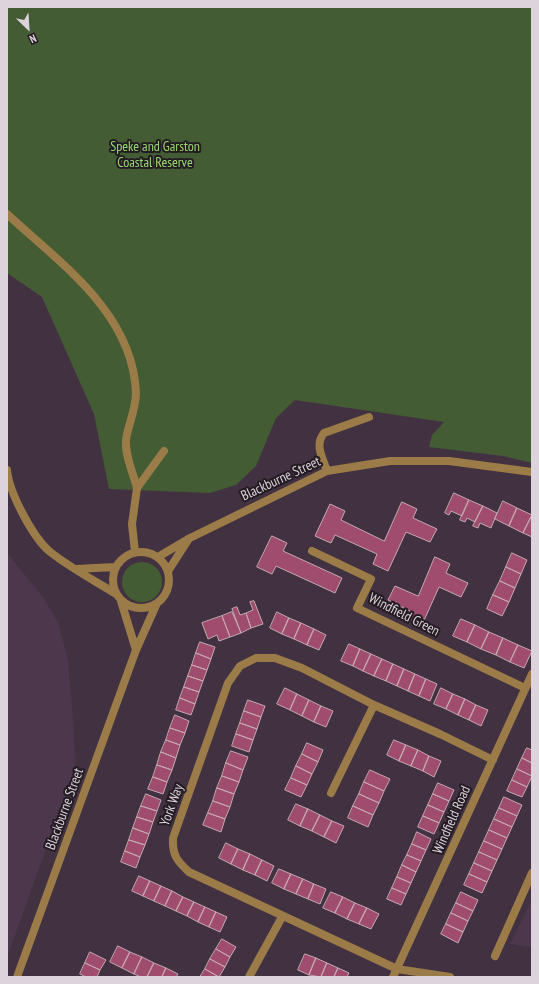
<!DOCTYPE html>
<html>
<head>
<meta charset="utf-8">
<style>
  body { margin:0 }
  #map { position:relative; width:539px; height:984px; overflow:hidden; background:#423241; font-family:"PT Sans Narrow",sans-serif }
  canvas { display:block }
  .frame { position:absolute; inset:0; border:8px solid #ddd3dd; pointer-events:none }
  .north { position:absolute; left:8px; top:8px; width:40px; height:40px; -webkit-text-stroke:3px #241c23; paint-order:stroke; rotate:155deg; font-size:11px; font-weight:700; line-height:16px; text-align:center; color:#ddd3dd }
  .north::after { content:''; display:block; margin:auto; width:14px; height:18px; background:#ddd3dd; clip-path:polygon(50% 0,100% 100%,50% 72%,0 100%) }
</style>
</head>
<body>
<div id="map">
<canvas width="539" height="984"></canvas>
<div class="frame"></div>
<div class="north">N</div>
</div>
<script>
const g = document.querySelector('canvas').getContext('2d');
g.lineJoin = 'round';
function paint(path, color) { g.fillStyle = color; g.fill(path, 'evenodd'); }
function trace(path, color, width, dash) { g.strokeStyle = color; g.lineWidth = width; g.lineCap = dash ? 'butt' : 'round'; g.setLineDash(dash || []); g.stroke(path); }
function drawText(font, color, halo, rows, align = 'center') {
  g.font = font + ' "PT Sans Narrow",sans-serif'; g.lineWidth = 4; g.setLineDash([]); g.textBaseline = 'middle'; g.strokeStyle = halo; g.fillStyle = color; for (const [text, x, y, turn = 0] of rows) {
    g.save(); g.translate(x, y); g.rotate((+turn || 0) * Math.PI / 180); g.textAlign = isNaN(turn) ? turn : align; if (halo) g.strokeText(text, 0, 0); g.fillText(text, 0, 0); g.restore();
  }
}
const built = new Path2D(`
  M7,553L42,596L58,622L68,660L74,731L75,768L7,958Z
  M532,900V947L510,944Z`);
const green = new Path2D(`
  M7,7H532V463L503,456L429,447L432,435L444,422L295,400L276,418L256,466L236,485L210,493L109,489L94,414L42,297L7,273Z
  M122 582a20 20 0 1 1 40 0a20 20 0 1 1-40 0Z`);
const building = new Path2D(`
  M454,493L469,500L462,516L451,511L449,515L445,513Z
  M469,500L483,506L475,522L467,518L465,522L460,520Z
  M503,501L517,508L509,526L495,519Z
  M402,502L417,509L413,518L437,529L430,542L406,532L388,571L373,564L377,554L335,535L331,543L315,536L330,504L345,511L341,520L384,541Z
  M483,506L497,513L491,528L480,523L478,528L473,526Z
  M517,508L532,515L523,533L509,526Z
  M532,515V537L523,533Z
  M272,536L287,543L283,551L342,578L335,593L276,566L272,574L257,567Z
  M512,553L527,560L521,574L506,567Z
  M435,557L450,564L446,573L468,583L461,597L439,587L422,625L407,618L410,611L388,600L395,586L418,596Z
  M506,567L521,574L515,588L500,581Z
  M500,581L515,588L509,602L493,595Z
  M493,595L509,602L502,616L487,609Z
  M254,601L263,624L251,628L246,613L253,610L250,602Z
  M237,607L240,615L246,613L251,628L241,633L232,609Z
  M232,612L241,633L230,637L222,616Z
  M277,612L289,618L282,634L270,628Z
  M222,616L230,637L219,641L217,635L208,639L202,623Z
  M289,618L301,623L294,639L282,634Z
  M461,619L475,625L467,642L453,636Z
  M301,623L314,629L307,645L294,639Z
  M475,625L489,632L481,649L467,642Z
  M314,629L326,635L319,650L307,645Z
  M489,632L503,638L496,655L481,649Z
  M503,638L518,645L510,662L496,655Z
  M200,642L215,647L211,659L196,653Z
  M349,644L360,649L353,666L341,661Z
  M518,645L532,651L524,668L510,662Z
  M360,649L371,654L363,671L353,666Z
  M196,653L211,659L207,670L192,665Z
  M371,654L382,659L374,676L363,671Z
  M382,659L393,664L386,681L374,676Z
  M393,664L404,669L397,686L386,681Z
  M192,665L207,670L203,681L188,676Z
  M404,669L415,674L408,691L397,686Z
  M415,674L426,679L419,696L408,691Z
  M188,676L203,681L199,692L184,687Z
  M426,679L437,684L430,701L419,696Z
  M184,687L199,692L195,704L180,698Z
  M285,688L297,694L290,710L277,704Z
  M441,688L453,694L446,709L434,704Z
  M297,694L309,700L302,716L290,710Z
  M453,694L465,699L458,715L446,709Z
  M180,698L195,704L191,715L176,710Z
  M465,699L476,705L469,720L458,715Z
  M248,700L265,706L261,717L244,711Z
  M309,700L321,706L314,722L302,716Z
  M476,705L488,710L481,726L469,720Z
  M321,706L333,711L326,727L314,722Z
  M244,711L261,717L257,729L240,723Z
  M175,715L189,721L185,733L170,728Z
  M240,723L257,729L253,740L236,734Z
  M170,728L185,733L180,745L166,740Z
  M236,734L253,740L249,752L232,746Z
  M166,740L180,745L176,758L161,752Z
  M394,740L406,745L399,761L387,755Z
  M307,743L323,750L318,762L302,754Z
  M406,745L418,750L411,766L399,761Z
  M527,748L532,750V763L522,758Z
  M418,750L429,756L423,771L411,766Z
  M231,751L248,757L243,770L226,763Z
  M161,752L176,758L172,770L157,765Z
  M302,754L318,762L312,774L296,766Z
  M429,756L441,761L434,777L423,771Z
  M522,758L532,763V776L517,769Z
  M226,763L243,770L239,782L222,776Z
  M157,765L172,770L167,782L153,777Z
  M296,766L312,774L307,785L291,778Z
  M517,769L532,776L527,787L512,780Z
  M370,770L390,779L384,791L364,782Z
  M222,776L239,782L234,794L217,788Z
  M153,777L167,782L163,794L148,789Z
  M291,778L307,785L301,797L285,790Z
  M512,780L527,787L522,797L507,791Z
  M364,782L384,791L379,803L359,794Z
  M438,783L454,790L449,801L433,794Z
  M217,788L234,794L230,807L213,801Z
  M146,794L161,800L157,811L141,806Z
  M359,794L379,803L373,815L353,806Z
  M433,794L449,801L444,812L428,805Z
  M504,797L522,805L517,816L499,808Z
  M213,801L230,807L225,819L208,813Z
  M296,804L308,809L300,826L288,820Z
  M428,805L444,812L439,823L423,816Z
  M141,806L157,811L153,822L137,817Z
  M353,806L373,815L368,827L348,818Z
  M499,808L517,816L512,827L494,819Z
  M308,809L320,815L312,831L300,826Z
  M208,813L225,819L221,832L203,825Z
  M320,815L332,821L324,837L312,831Z
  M423,816L439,823L434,834L418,827Z
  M137,817L153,822L149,834L133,828Z
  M494,819L512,827L507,838L489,830Z
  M332,821L344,826L336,843L324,837Z
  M133,828L149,834L145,845L129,840Z
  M489,830L507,838L502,849L484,841Z
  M417,832L431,839L426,850L412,844Z
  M129,840L145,845L140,857L125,851Z
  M484,841L502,849L497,860L479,852Z
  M226,843L238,849L231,864L219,858Z
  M412,844L426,850L421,861L407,855Z
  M238,849L250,854L243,870L231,864Z
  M125,851L140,857L136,868L121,862Z
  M479,852L497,860L492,871L474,863Z
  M250,854L262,860L255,875L243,870Z
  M407,855L421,861L416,872L402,865Z
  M262,860L274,866L267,881L255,875Z
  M474,863L492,871L487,882L469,874Z
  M402,865L416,872L411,883L397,877Z
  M279,869L291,874L284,889L272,883Z
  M291,874L303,879L296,894L284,889Z
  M469,874L487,882L482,893L464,885Z
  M139,876L150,881L143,896L132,891Z
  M397,877L411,883L406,894L392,888Z
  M303,879L314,884L308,899L296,894Z
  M150,881L161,886L154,901L143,896Z
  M314,884L326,889L320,904L308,899Z
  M161,886L172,891L165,906L154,901Z
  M392,888L406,894L401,905L387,899Z
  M172,891L183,897L176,911L165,906Z
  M331,892L343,897L335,913L323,908Z
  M461,892L478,900L473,911L456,903Z
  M183,897L194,902L187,916L176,911Z
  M343,897L355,903L347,919L335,913Z
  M194,902L205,907L198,922L187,916Z
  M355,903L367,908L359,924L347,919Z
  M456,903L473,911L468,921L451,913Z
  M205,907L216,912L209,927L198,922Z
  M367,908L379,914L371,929L359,924Z
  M216,912L227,917L220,932L209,927Z
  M451,913L468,921L463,932L446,924Z
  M446,924L463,932L458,943L441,934Z
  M222,939L236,947L230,957L216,949Z
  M118,946L130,952L122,968L110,962Z
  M216,949L230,957L225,967L210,959Z
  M90,952L106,960L100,970L85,963Z
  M130,952L142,957L134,974L122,968Z
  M305,954L316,958L309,975L298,970Z
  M142,957L154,963L147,977H141L134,974Z
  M316,958L327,963L321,977L309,975Z
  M210,959L225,967L219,977L205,969Z
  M85,963L100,970L97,977H86L80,974Z
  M154,963L166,968L162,977H147Z
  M327,963L338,968L334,977H321Z
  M166,968L178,974L176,977H162Z
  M338,968L349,973L347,977H334Z
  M205,969L219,977H200Z`);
const service = new Path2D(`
  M7,214C60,263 133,313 136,393C136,409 128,425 126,440C125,456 133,473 137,488
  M327,471C323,458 314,445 324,433L369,417`);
const minor = new Path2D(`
  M7,470C9,492 32,536 49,551C70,568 94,580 116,594
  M312,551L371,579L357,608L525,688
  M113 580a28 28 0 1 1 56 0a28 28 0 1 1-56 0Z
  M135,552L132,524L137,488L164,451
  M158,557L190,538L327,471L390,461H449L532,472
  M76,569L115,567
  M168,571L188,540
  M121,601L136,650
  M331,793L374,705
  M495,956L532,873
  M17,977L136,650L157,603
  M249,977L282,917
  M393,977L532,674
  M450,977L397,969L189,872C177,861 172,855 173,838L228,683L240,666L256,658H275L302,668L374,705L440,734L493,760`);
const parkNames = [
  ["Speke and Garston",155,147],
  ["Coastal Reserve",155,163]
];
const streetNames = [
  ["Blackburne Street",281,479,-25],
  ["Windfield Green",404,615,27],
  ["York Way",172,805,-70],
  ["Blackburne Street",65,809,-70],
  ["Windfield Road",452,820,-66]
];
paint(built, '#4c374c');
paint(green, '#435c33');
paint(building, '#a04c6e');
trace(building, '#c5a9b2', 1);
trace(service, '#9b7b48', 8);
trace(minor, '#9b7b48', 8);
drawText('14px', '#9ad872', '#241c23', parkNames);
drawText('14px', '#ddd3dd', '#241c23', streetNames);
</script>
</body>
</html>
